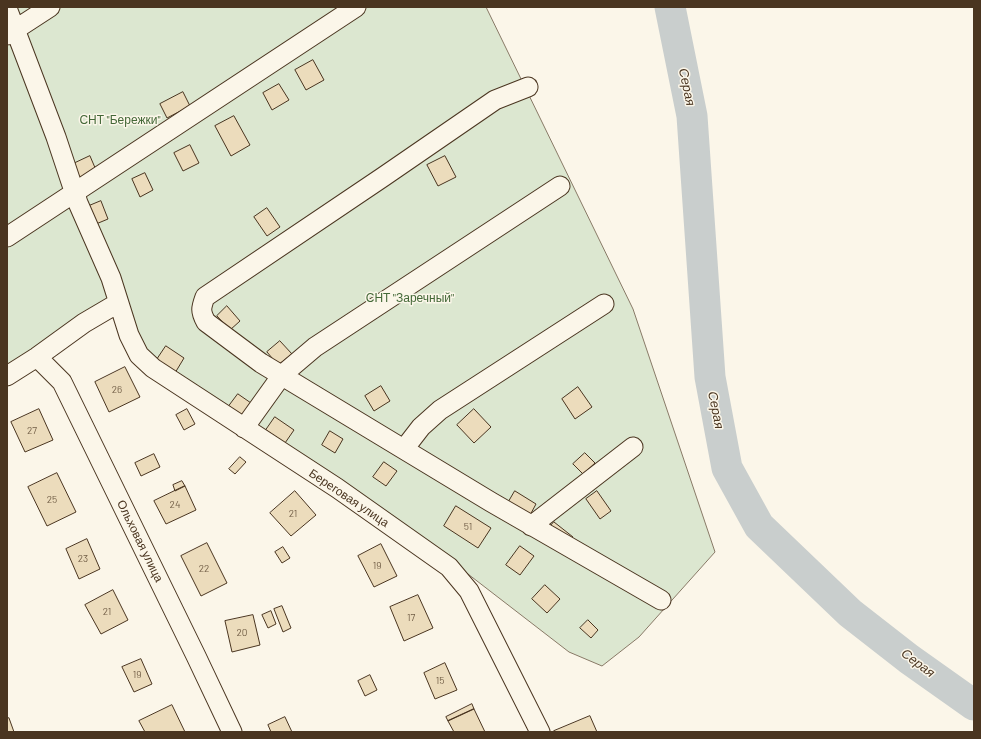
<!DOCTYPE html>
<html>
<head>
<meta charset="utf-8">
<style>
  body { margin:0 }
  #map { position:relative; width:981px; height:739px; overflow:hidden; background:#fbf6e9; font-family:Barlow,sans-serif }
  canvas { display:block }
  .frame { position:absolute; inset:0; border:8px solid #4a3520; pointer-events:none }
</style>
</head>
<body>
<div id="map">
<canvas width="981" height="739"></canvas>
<div class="frame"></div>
</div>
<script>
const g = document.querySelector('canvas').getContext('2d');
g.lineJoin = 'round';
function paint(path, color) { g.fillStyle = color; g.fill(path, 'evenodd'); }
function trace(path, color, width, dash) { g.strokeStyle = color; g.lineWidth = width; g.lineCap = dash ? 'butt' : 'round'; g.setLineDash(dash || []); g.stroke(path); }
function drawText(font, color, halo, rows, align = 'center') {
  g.font = font + ' Barlow,sans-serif'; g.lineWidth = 3; g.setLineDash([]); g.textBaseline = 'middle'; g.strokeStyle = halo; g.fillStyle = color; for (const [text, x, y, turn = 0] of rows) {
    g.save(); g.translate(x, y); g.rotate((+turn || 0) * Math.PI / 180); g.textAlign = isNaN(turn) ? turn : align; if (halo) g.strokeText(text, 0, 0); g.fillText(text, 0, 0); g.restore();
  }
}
const green = new Path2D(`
  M7,7H486L633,309L715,552L639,637L602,666L569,652L455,564L149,361L107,299L7,367Z`);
const river = new Path2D(`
  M670,7L692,116L710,377L727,468L759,526L850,613L909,659L974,705`);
const building = new Path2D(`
  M313,60L324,80L306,90L295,70Z
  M279,84L289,100L272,110L263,93Z
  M183,92L190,106L167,118L160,104Z
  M234,116L250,145L231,156L215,126Z
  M190,145L199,163L183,171L174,153Z
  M90,156L96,170L80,178L73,164Z
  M445,156L456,177L438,186L427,165Z
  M145,173L153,190L140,197L132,179Z
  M101,201L108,219L96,224L89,206Z
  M267,208L280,227L267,236L254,217Z
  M227,306L240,321L230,330L217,316Z
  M280,341L292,354L278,365L267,352Z
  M166,346L184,358L175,373L156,361Z
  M125,367L140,397L109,412L95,382Z
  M381,386L390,401L374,411L365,396Z
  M578,387L592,407L575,419L562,399Z
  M238,394L251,403L243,416L229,406Z
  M39,409L53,440L25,452L11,422Z
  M187,409L195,424L184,430L176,415Z
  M474,409L491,427L474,443L457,425Z
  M275,417L294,430L285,443L266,430Z
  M330,431L343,439L335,453L322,445Z
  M585,453L595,463L583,474L573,464Z
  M154,454L160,467L141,476L135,463Z
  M240,457L246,462L235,474L229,469Z
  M384,462L397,471L386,486L373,477Z
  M57,473L76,512L47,526L28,487Z
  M182,481L185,486L175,491L173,485Z
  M185,486L196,510L166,524L154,501Z
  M295,491L316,515L291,536L270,513Z
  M515,491L536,504L529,517L508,503Z
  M597,491L611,511L600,519L586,499Z
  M456,506L491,528L478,548L444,526Z
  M554,522L573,537L567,544L548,529Z
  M87,539L100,569L79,579L66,549Z
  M207,543L227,583L201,596L181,556Z
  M381,544L397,576L374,587L358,556Z
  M520,546L534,556L520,575L506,565Z
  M283,547L290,558L282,563L275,552Z
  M545,585L560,599L547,613L532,599Z
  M113,590L128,620L101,634L85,605Z
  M418,595L433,628L404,641L390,607Z
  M282,606L291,628L283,632L274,609Z
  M271,611L276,624L268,628L262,615Z
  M253,615L260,645L232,652L225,621Z
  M588,620L598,630L591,638L580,628Z
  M141,659L152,684L134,692L122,667Z
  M445,663L457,690L435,699L424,673Z
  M370,675L377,690L365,696L358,681Z
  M472,704L474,709L448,721L446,717Z
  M172,705L185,732H145L139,721Z
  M474,709L485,732H454L448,721Z
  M590,716L597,732H555L554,731Z
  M285,717L292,732H271L268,725Z
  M9,718L14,732H7V719Z`);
const minor = new Path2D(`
  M7,8L56,137L78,203L111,278L129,335L139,355L153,368L337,488L449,567L469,591L540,732
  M7,35L50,7
  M528,87L495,100L383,177L205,297C201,308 200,311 206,322L261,363L491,502L661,600
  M7,237L356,7
  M37,357L62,382L196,656L232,732
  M7,376L37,357L84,323L118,303
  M244,428L282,375L315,347L560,186
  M404,449L421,427L440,410L604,304
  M531,526L633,447`);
const numberNames = [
  ["26",117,390],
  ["27",32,431],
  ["25",52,500],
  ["24",175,505],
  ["21",293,514],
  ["51",468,527],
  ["23",83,559],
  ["19",377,566],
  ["22",204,569],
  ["21",107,612],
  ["17",411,618],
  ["20",242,633],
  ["19",137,675],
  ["15",440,681]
];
const parkNames = [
  ["СНТ \"Бережки\"",120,120],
  ["СНТ \"Заречный\"",410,298]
];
const streetNames = [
  ["Береговая улица",349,498,34],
  ["Ольховая улица",140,541,64]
];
const waterNames = [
  ["Серая",687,87,78],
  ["Серая",716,410,79],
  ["Серая",918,663,37]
];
paint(green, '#dce7d0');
trace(green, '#887966', 1);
trace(river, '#c9cecd', 31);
paint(building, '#ecdcbc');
trace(building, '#4a3520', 1);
trace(minor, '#4a3520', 21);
trace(minor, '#fbf6e9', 19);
drawText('10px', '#725f47', null, numberNames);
drawText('12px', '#436837', '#fbf6e9', parkNames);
drawText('12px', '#4a3520', '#fbf6e9', streetNames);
drawText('italic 13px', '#4a3520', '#fbf6e9', waterNames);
</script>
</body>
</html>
